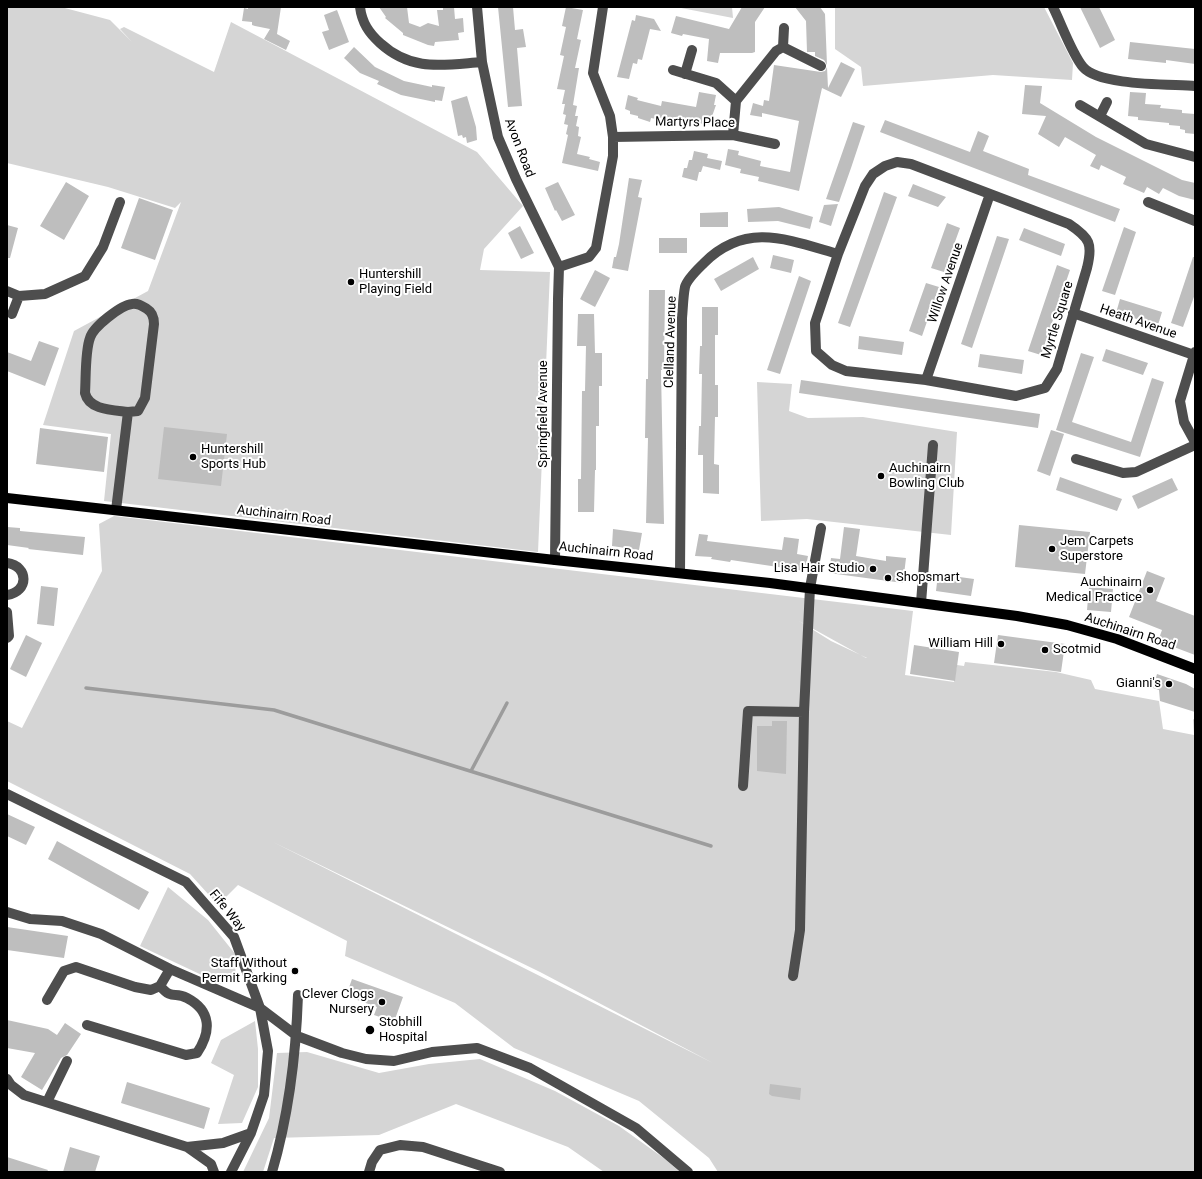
<!DOCTYPE html>
<html>
<head>
<meta charset="utf-8">
<style>
  body { margin:0 }
  #map { position:relative; width:1202px; height:1179px; overflow:hidden; background:#fff; font-family:Roboto,sans-serif }
  canvas { display:block }
  .frame { position:absolute; inset:0; border:8px solid #000; pointer-events:none }
</style>
</head>
<body>
<div id="map">
<canvas width="1202" height="1179"></canvas>
<div class="frame"></div>
</div>
<script>
const g = document.querySelector('canvas').getContext('2d');
g.lineJoin = 'round';
function paint(path, color) { g.fillStyle = color; g.fill(path, 'evenodd'); }
function trace(path, color, width, dash) { g.strokeStyle = color; g.lineWidth = width; g.lineCap = dash ? 'butt' : 'round'; g.setLineDash(dash || []); g.stroke(path); }
function drawText(font, color, halo, rows, align = 'center') {
  g.font = font + ' Roboto,sans-serif'; g.lineWidth = 4; g.setLineDash([]); g.textBaseline = 'middle'; g.strokeStyle = halo; g.fillStyle = color; for (const [text, x, y, turn = 0] of rows) {
    g.save(); g.translate(x, y); g.rotate((+turn || 0) * Math.PI / 180); g.textAlign = isNaN(turn) ? turn : align; if (halo) g.strokeText(text, 0, 0); g.fillText(text, 0, 0); g.restore();
  }
}
const green = new Path2D(`
  M7,7H61L110,20L132,42L120,29L124,27L214,72L231,22L477,152L523,206L484,249L480,270L550,272L538,552L104,501L111,434L43,425L74,331L148,291L181,202L175,208L108,187L7,163Z
  M676,7H732L733,18Z
  M835,7H1044L1073,63L1072,80L993,75L863,86L861,67L835,49Z
  M757,382L792,384L789,411L808,418L863,417L957,432L951,535L807,519L761,521Z
  M114,516L913,611L905,675L954,682L957,665L964,666L965,662L1056,672L1091,680L1095,689L1159,701L1163,729L1194,735L1193,719L1195,720V1172H718L709,1158L639,1101L514,1048L455,1003L345,956L347,941L238,885L218,905L190,874L7,781V721L22,728L102,571L99,524ZM799,621L866,658H867L831,641ZM273,842L540,972L713,1063Z
  M168,887L208,920L236,955L235,980L221,984L140,946Z
  M255,1021L258,1049V1087L242,1123L218,1124L234,1075L211,1063L221,1040Z
  M307,1052L379,1073L429,1064L480,1059L555,1091L619,1126L665,1159L680,1172H604L568,1147L456,1104L379,1135L274,1138L263,1172H243L269,1118L277,1053Z`);
const stream = new Path2D(`
  M86,688L274,710L711,846
  M471,771L507,703`);
const building = new Path2D(`
  M248,7H281L277,34L290,41L286,50L264,39L270,29L255,26L252,25V22L242,21L244,8L248,9Z
  M379,7H407L409,23L420,27L428,23L439,26L437,10H443V7H454L455,19L463,18L464,32L458,33L459,40L435,42L434,46L428,45L403,35V33L385,18L386,17Z
  M498,7H513L515,30L523,29L526,47L517,48L522,106L508,107Z
  M566,7L583,10L577,39L581,40L575,68H579L573,105L577,106L575,116H578L576,126L579,127L578,136L581,137L577,154L590,157L589,159L600,162L598,171L562,163L568,135L566,134L568,125L564,124L566,115L563,114L565,104H562L565,90L557,89L564,56L560,55L566,27L562,26Z
  M742,7H765L755,22V52L752,53H720L718,63L707,61L709,39L683,34L682,36L671,33L676,16L729,29Z
  M795,7H820L825,14L827,65L824,60L815,56V52H807L806,21Z
  M1080,7H1099L1115,40L1100,48Z
  M337,10L349,42L329,50L322,32L329,30L324,15Z
  M636,15L654,19L661,31L650,29L642,60L638,59L637,64L633,63L629,79L617,77L632,20L635,21Z
  M1130,42L1195,49V64L1166,60V63L1128,59Z
  M354,47L375,67L404,81L432,87V85L445,87L442,101L435,100V102L401,95L377,84L379,81L360,73L344,58Z
  M841,62L855,69L841,97L822,88L799,191L758,181L759,177L740,173L741,169L725,165L728,149L739,151L738,155L761,161L760,166L790,172L799,121L762,113V117L750,115L753,103L763,106L764,100L769,101L774,65L821,72L825,71L827,67L828,88Z
  M1025,85L1042,86L1040,103L1096,137L1182,180L1195,183V200L1179,196L1163,188L1159,194L1147,187L1144,193L1123,184L1126,177L1101,165L1099,170L1090,166L1096,155L1065,137L1059,147L1038,134L1046,116L1022,114Z
  M699,92L716,95L714,105H716L709,125L678,119V121L669,119L668,121L651,118L650,122L638,118V116L630,114V111L625,109L628,95L638,98L637,100L661,106L662,101L696,107Z
  M1130,92L1146,93L1145,104L1161,105L1160,108L1182,110V113L1195,114V134L1185,133V130L1180,129V126L1169,125V123L1138,120V117L1128,116Z
  M467,96L476,127L477,140L467,143L466,137L463,138L462,135L458,136L451,101Z
  M885,120L970,152L978,131L989,136L983,151L1029,169L1028,175L1120,209L1115,222L880,132Z
  M853,122L865,126L851,168L839,202L826,199Z
  M694,151L708,154L707,158L722,161L720,170L703,166L701,172H699L697,181L682,177L684,168H687L689,160H692Z
  M629,178L642,180L638,197L642,198L628,271L612,268L614,257H616L619,244Z
  M66,182L89,196L64,240L40,226Z
  M558,182L575,215L562,221L556,210L555,211L545,188Z
  M913,184L946,197L938,207L908,196Z
  M884,192L897,197L850,327L838,323Z
  M139,198L173,210L155,260L121,248Z
  M838,204L831,226L819,222L824,205Z
  M779,207L813,217L810,229L778,221L748,222L747,209Z
  M728,212V227H700V213Z
  M947,223L960,228L944,272L931,268Z
  M7,225L18,228L10,258H7Z
  M520,226L534,253L521,259L508,233Z
  M1124,227L1136,232L1115,295L1102,291Z
  M1024,228L1065,244L1061,256L1019,240Z
  M997,236L1009,239L972,348L961,344Z
  M659,238H687V253H659Z
  M773,255L794,260L791,273L770,268Z
  M753,257L759,269L721,291L714,279Z
  M1193,257H1195V294L1183,327L1171,323Z
  M1057,265L1070,270L1041,355L1028,351Z
  M595,270L610,278L595,307L580,299Z
  M799,276L811,281L780,374L767,370Z
  M926,283L939,287L922,336L909,331Z
  M649,290H665L664,370H661L664,524L646,523L648,438H645L646,379H648Z
  M1120,299L1162,312L1158,325L1116,313Z
  M702,307H718V335H715V385H718V417H715L714,464L719,465V494L703,493V455H698L699,426H701L702,374H699L700,346H702Z
  M578,314H594L595,353H602V386H599V426H596V470H595L594,512H578V479H581L582,391H585L586,346H577Z
  M859,336L904,342L902,355L858,349Z
  M39,341L59,348L45,386L7,371V352L31,361Z
  M1106,349L1148,363L1143,375L1102,361Z
  M1081,353L1094,357L1072,422L1131,442L1152,378L1164,382L1140,457L1056,430Z
  M980,354L1024,360L1022,374L978,367Z
  M801,380L1040,414L1038,428L799,393Z
  M164,427L227,434L221,486L158,479Z
  M40,428L108,437L104,472L36,464Z
  M1051,430L1064,434L1050,476L1037,471Z
  M1060,477L1122,499L1117,511L1056,490Z
  M1172,478L1178,490L1138,509L1132,496Z
  M1019,525L1090,532L1085,574L1015,567Z
  M7,527L20,528V531L85,537L83,555L28,549L29,548L7,545Z
  M844,527L860,529L856,556L886,561V556L906,558L903,583L829,573L831,558L840,559Z
  M613,529L642,533L639,550L612,546Z
  M699,534L708,535L707,541L782,550L784,537L799,539L797,554L808,556L805,571L731,560L730,562L711,559L712,557L695,556Z
  M1147,571L1165,578L1156,601L1195,616V655L1158,641L1162,630L1129,617Z
  M938,574L974,579L971,596L936,591Z
  M41,586L58,588L54,626L37,624Z
  M1089,587L1113,589L1111,612L1087,610Z
  M26,635L42,643L26,677L10,669Z
  M998,635L1065,644L1061,672L994,663Z
  M914,645L959,652L955,681L910,674Z
  M1157,674L1186,684L1195,689V712L1160,701L1159,690L1153,688Z
  M772,721H787L786,774L757,771V726H772Z
  M7,814L35,827L26,845L7,836Z
  M57,841L149,892L139,910L48,859Z
  M7,927L68,936L64,958L7,950Z
  M352,979L403,997L394,1022L374,1015L377,1007L346,996Z
  M7,1020L48,1029L57,1035L65,1023L81,1034L67,1055L61,1058L42,1090L21,1077L35,1053L7,1048Z
  M127,1082L210,1108L204,1129L121,1103Z
  M770,1084L801,1088L800,1100L772,1096L769,1094Z
  M70,1147L100,1156L95,1172H63Z
  M7,1157L48,1170L47,1172H7Z`);
const minor = new Path2D(`
  M360,7C362,23 369,33 380,43C412,72 442,65 482,62
  M477,7L482,62L498,137L516,179L559,267L558,299L555,560
  M1053,7C1061,23 1072,54 1083,67C1099,86 1170,84 1195,86
  M783,47L821,66
  M673,70L716,83L736,101
  M685,74L692,50
  M1080,105L1146,144L1195,157
  M1100,116L1107,102
  M733,135L736,101L776,51L783,47L784,28
  M613,137L733,135L775,144
  M897,162L911,164L1069,224C1090,238 1093,244 1087,268L1057,369L1045,388L1016,396L926,380L846,371L832,365L816,351L815,323L838,254L865,186L873,174L885,166Z
  M1148,202L1195,221
  M559,267L589,257L596,248L613,156V137L610,116L593,73L603,7
  M7,291L19,296L45,294L85,276L103,247L120,202
  M1073,313L1194,355
  M12,314L19,296
  M1195,352L1180,401L1184,422L1195,442
  M926,380L990,194
  M1076,459L1123,473L1136,472L1195,445
  M116,510L128,412L138,411L145,398L154,324C154,317 152,312 147,309C142,306 138,303 132,304C121,305 93,327 90,338C85,351 86,378 85,393C89,410 112,410 128,412
  M7,563C29,566 29,592 7,595
  M680,573L682,318C683,308 683,297 685,287C687,279 698,269 704,263C746,221 789,240 838,254
  M921,603L933,445
  M7,612L9,636L7,638
  M743,786L748,711L804,712
  M7,794L186,882L234,937L260,1008L268,1051L264,1095L251,1133L231,1172
  M7,912L30,919L62,921L101,934L170,969L260,1008L297,1036L342,1053L366,1059L394,1061L432,1052L477,1048L530,1068L636,1128L688,1172
  M793,976L800,930L804,712L810,588L821,528
  M47,1000L64,971L76,967L135,987L151,990L160,986L170,969
  M87,1025L186,1055L197,1053C211,1032 212,1011 187,998C174,991 173,1001 160,986
  M7,1079L11,1085L24,1095L187,1147L211,1164L214,1172
  M47,1102L67,1061
  M187,1147L223,1143L251,1133
  M272,1172C289,1114 296,1056 298,995
  M369,1172L372,1162L380,1150L400,1145L423,1147L500,1172`);
const major = new Path2D(`
  M7,498L555,560L770,583L1017,616L1067,625L1117,639L1195,669`);
const markers = [
  [351,282,4,"#000"],
  [193,457,4,"#000"],
  [881,476,4,"#000"],
  [1052,549,4,"#000"],
  [873,569,4,"#000"],
  [888,578,4,"#000"],
  [1150,590,4,"#000"],
  [1001,644,4,"#000"],
  [1045,650,4,"#000"],
  [1169,684,4,"#000"],
  [295,971,4,"#000"],
  [382,1002,4,"#000"],
  [370,1030,5,"#000"]
];
const streetNames = [
  ["Martyrs Place",695,123,1],
  ["Avon Road",519,148,69],
  ["Willow Avenue",946,283,-71],
  ["Myrtle Square",1058,320,-73],
  ["Heath Avenue",1138,322,19],
  ["Clelland Avenue",671,342,-88],
  ["Springfield Avenue",544,414,-90],
  ["Auchinairn Road",284,516,7],
  ["Auchinairn Road",606,552,6],
  ["Auchinairn Road",1130,632,18],
  ["Fife Way",227,911,51]
];
const poiNames = [
  ["Huntershill",359,275],
  ["Playing Field",359,290],
  ["Huntershill",201,450],
  ["Sports Hub",201,465],
  ["Auchinairn",889,469],
  ["Bowling Club",889,484],
  ["Jem Carpets",1060,542],
  ["Superstore",1060,557],
  ["Lisa Hair Studio",865,569,"right"],
  ["Shopsmart",896,578],
  ["Auchinairn",1142,583,"right"],
  ["Medical Practice",1142,598,"right"],
  ["William Hill",993,644,"right"],
  ["Scotmid",1053,650],
  ["Gianni's",1161,684,"right"],
  ["Staff Without",287,964,"right"],
  ["Permit Parking",287,979,"right"],
  ["Clever Clogs",374,995,"right"],
  ["Nursery",374,1010,"right"],
  ["Stobhill",379,1023],
  ["Hospital",379,1038]
];
paint(green, '#d5d5d5');
trace(stream, '#9c9c9c', 3.5);
paint(building, '#bebebe');
trace(minor, '#4e4e4e', 10);
trace(major, '#000', 10);
for (const [x, y, r, color] of markers) { const dot = new Path2D(); dot.arc(x, y, r, 0, 2 * Math.PI); g.fillStyle = color; g.fill(dot); trace(dot, '#fff', 1.5); }
drawText('13px', '#000', '#fff', streetNames);
drawText('13px', '#000', '#fff', poiNames, 'left');
</script>
</body>
</html>
